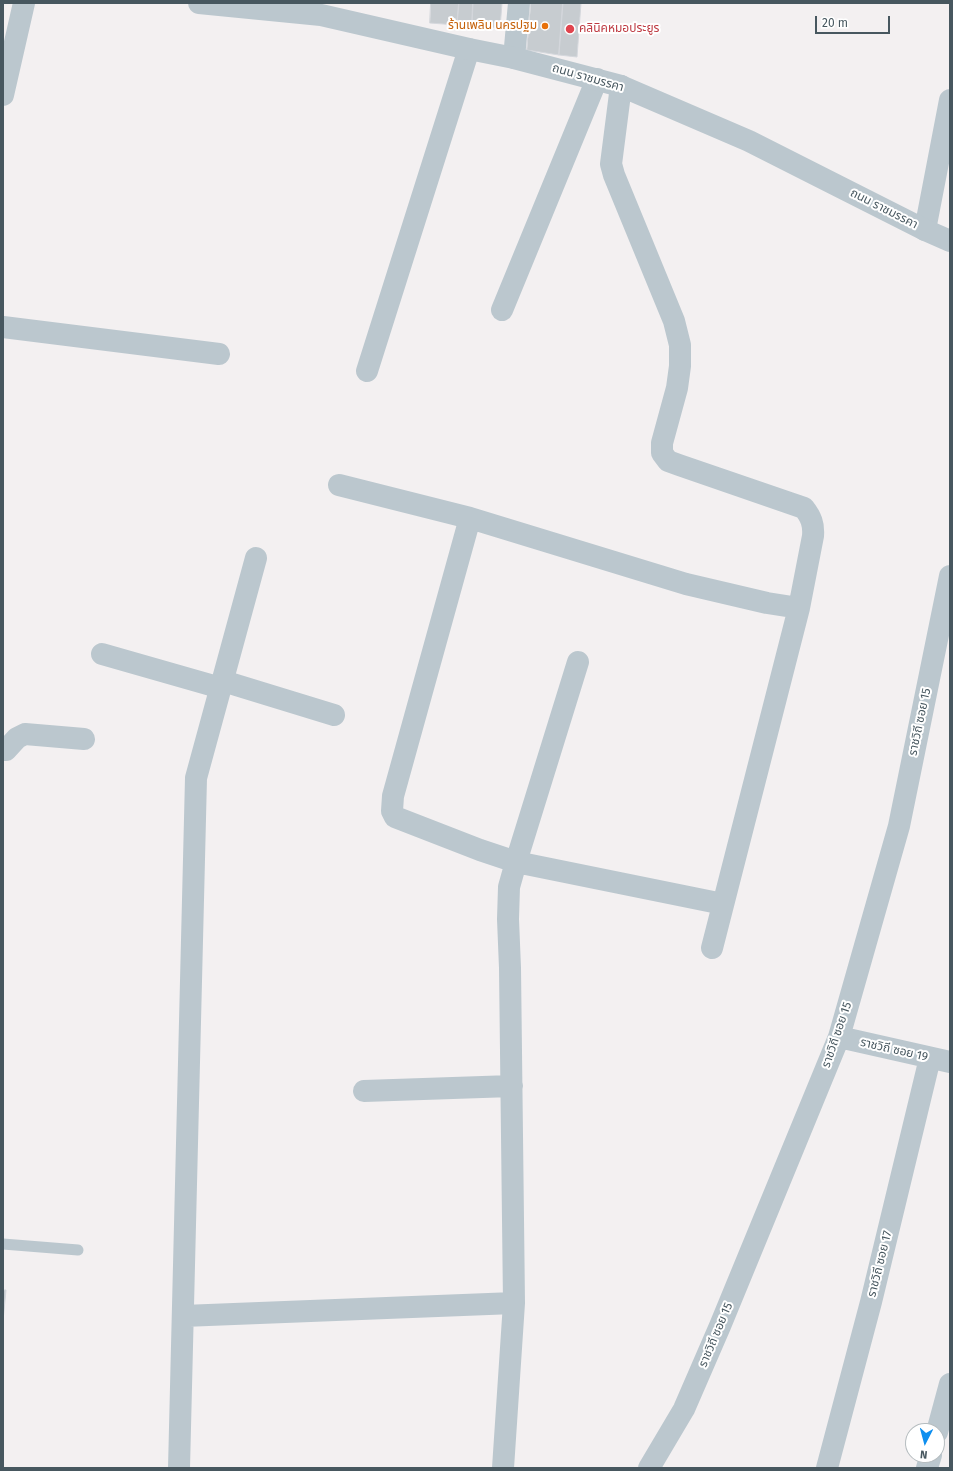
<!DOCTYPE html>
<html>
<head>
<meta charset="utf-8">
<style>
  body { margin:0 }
  #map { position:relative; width:953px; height:1471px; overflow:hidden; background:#f3f0f1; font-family:"Fira Sans",sans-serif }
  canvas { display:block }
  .frame { position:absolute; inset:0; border:4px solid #47575f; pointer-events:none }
  .north { position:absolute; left:905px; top:1423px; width:40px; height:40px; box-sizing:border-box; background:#fff; border:1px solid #b5bcbf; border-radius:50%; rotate:186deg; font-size:11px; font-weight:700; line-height:16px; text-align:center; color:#47575f }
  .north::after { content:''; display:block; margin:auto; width:14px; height:18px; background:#0f8fef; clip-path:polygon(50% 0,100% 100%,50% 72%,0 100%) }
  .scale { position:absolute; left:815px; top:16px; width:75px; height:18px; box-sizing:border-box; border:2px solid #47575f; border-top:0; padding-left:5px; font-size:12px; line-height:14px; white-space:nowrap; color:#47575f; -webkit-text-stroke:3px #fff; paint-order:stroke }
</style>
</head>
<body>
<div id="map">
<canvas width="953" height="1471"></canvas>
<div class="frame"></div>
<div class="north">N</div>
<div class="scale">20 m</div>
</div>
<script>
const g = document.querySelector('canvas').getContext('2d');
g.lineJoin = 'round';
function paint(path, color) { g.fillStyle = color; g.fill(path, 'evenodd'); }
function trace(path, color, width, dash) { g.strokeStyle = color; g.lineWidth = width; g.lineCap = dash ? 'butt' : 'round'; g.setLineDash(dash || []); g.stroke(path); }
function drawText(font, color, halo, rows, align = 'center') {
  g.font = font + ' "Fira Sans","Noto Sans Thai",sans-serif'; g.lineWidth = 4; g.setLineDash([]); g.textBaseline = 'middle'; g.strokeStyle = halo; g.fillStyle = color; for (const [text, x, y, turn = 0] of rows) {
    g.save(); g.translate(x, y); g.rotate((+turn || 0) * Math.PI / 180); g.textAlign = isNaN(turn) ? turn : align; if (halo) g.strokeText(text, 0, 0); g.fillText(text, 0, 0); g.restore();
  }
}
const building = new Path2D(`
  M431,3H459L457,25L430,23Z
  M459,3H473L472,26L457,25Z
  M473,3H502L500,28L472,26Z
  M531,3H563L559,55L527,50Z
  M563,3H581L577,57L559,55Z
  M3,1290H6L3,1321Z`);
const service = new Path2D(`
  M3,1244L78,1250`);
const minor = new Path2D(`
  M514,58L519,3
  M621,86L611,164L614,175L674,321L680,345V366L677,388L662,443V453L668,461L679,465L804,508C811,517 814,524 813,536L799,608
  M3,95L24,3
  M925,230L950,100
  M502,310L597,79
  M3,327L219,354
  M367,371L469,49
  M339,485L470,518L686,584L767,603L799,608L712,948
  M470,518L393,796L392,811L395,817L480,850L516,862L723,904
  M102,654L221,688
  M223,681L334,715
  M3,750H6L17,738L25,734L84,739
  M839,1037L950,1062
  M364,1091L512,1086
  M183,1316L514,1303
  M937,1432L950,1384
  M179,1468L196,778L256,558
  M503,1468L514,1303L510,968L508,919L509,887L516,862L578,662
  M649,1468L684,1409L720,1326L839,1037L899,826L950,576
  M827,1468L871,1302L930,1058
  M927,1468L931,1455`);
const tertiary = new Path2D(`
  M199,3L321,15L469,49L514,58L621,86L749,141L925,230L950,241`);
const markers = [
  [545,26,4,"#e8710a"],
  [570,29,5,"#e0444e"]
];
const foodNames = [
  ["ร้านเพลิน นครปฐม",537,26]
];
const healthNames = [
  ["คลินิคหมอประยูร",579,29]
];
const streetNames = [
  ["ถนน ราชมรรคา",588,78,16],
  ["ถนน ราชมรรคา",884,209,27],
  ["ราชวิถี ซอย 15",920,722,-78],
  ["ราชวิถี ซอย 15",837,1035,-71],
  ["ราชวิถี ซอย 19",894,1050,13],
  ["ราชวิถี ซอย 17",880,1264,-76],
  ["ราชวิถี ซอย 15",716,1335,-67]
];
paint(building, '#c7ccd0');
trace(building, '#d4d7dc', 1);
trace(service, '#bbc7ce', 11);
trace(minor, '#bbc7ce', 22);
trace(tertiary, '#bbc7ce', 22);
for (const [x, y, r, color] of markers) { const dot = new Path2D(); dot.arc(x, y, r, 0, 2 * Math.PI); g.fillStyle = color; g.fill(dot); trace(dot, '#fff', 1.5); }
drawText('12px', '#c56008', '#fff', foodNames, 'right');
drawText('12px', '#be3a42', '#fff', healthNames, 'left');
drawText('12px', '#47575f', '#fff', streetNames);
</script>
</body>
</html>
